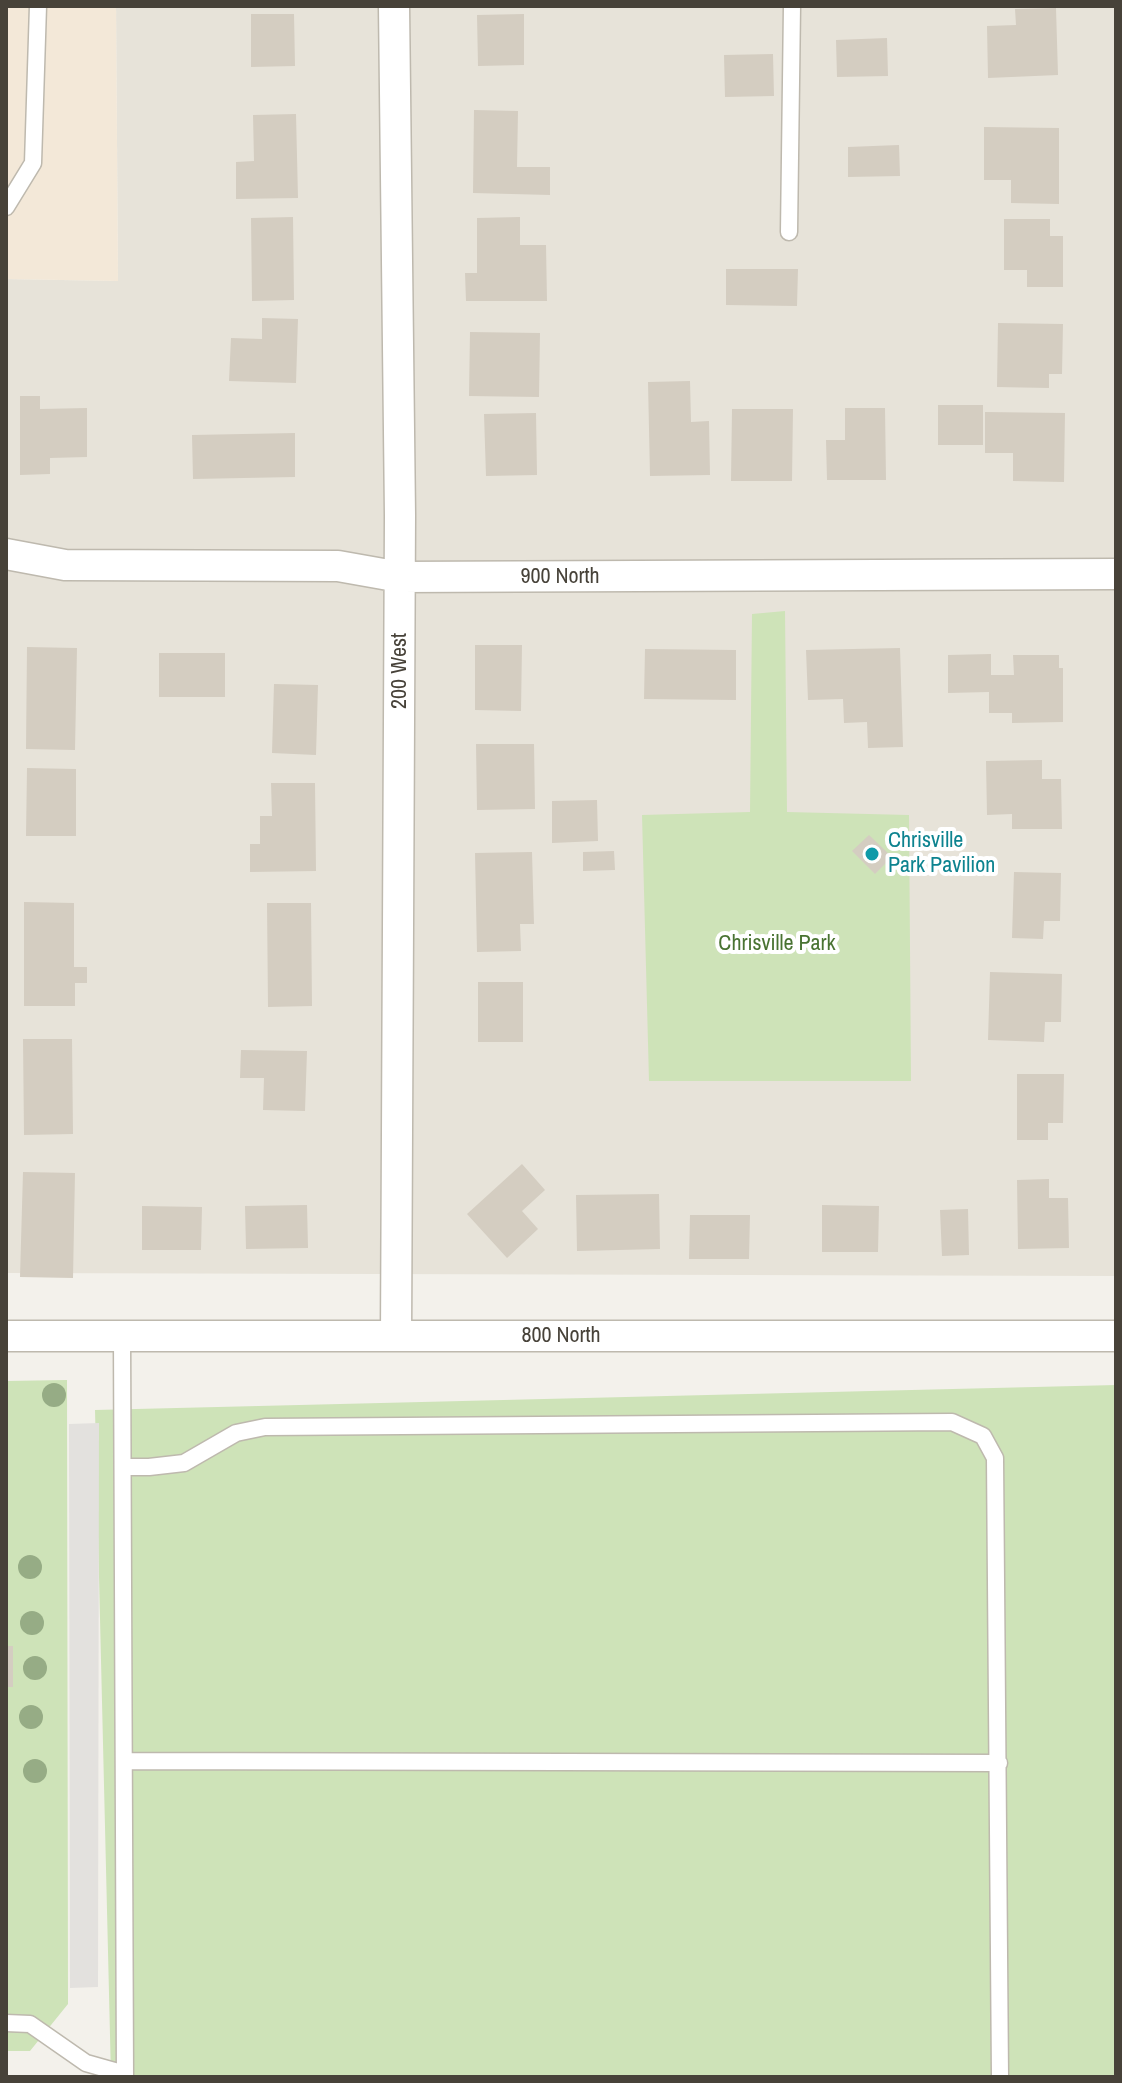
<!DOCTYPE html>
<html>
<head>
<meta charset="utf-8">
<style>
  body { margin:0 }
  #map { position:relative; width:1122px; height:2083px; overflow:hidden; background:#f3f1eb; font-family:"Archivo Narrow",sans-serif }
  canvas { display:block }
  .frame { position:absolute; inset:0; border:8px solid #474239; pointer-events:none }
</style>
</head>
<body>
<div id="map">
<canvas width="1122" height="2083"></canvas>
<div class="frame"></div>
</div>
<script>
const g = document.querySelector('canvas').getContext('2d');
g.lineJoin = 'round';
function paint(path, color) { g.fillStyle = color; g.fill(path, 'evenodd'); }
function trace(path, color, width, dash) { g.strokeStyle = color; g.lineWidth = width; g.lineCap = dash ? 'butt' : 'round'; g.setLineDash(dash || []); g.stroke(path); }
function drawText(font, color, halo, rows, align = 'center') {
  g.font = font + ' "Archivo Narrow",sans-serif'; g.lineWidth = 8; g.setLineDash([]); g.textBaseline = 'middle'; g.strokeStyle = halo; g.fillStyle = color; for (const [text, x, y, turn = 0] of rows) {
    g.save(); g.translate(x, y); g.rotate((+turn || 0) * Math.PI / 180); g.textAlign = isNaN(turn) ? turn : align; if (halo) g.strokeText(text, 0, 0); g.fillText(text, 0, 0); g.restore();
  }
}
const residential = new Path2D(`
  M116,6H1116V1276L6,1273V279L118,281Z`);
const commercial = new Path2D(`
  M6,6H116L118,281L6,279Z`);
const green = new Path2D(`
  M785,611L787,812L909,815L911,1081H649L642,815L750,812L752,614Z
  M67,1380L68,2004L30,2051H6V1381Z
  M1116,1385V2077H111L95,1410Z`);
const parking = new Path2D(`
  M99,1423L98,1987L70,1988L69,1424Z`);
const building = new Path2D(`
  M1056,8L1058,75L988,78L987,26L1016,25L1015,9Z
  M251,14H294L295,66L251,67Z
  M524,14V65L478,66L477,15Z
  M887,38L888,76L837,77L836,40Z
  M773,54L774,96L725,97L724,55Z
  M474,110L518,111L517,167H550V195L473,193Z
  M296,114L298,198L236,199V162L254,161L253,115Z
  M984,127L1059,128V204L1011,203V180H984Z
  M899,145L900,176L848,177V147Z
  M293,217L294,300L252,301L251,218Z
  M520,217V245H546L547,301H466L465,273H477V218Z
  M1004,219H1050V236H1063V287H1027V270H1004Z
  M726,269H798L797,306L726,305Z
  M262,318L298,319L296,383L229,381L231,338L262,339Z
  M998,323L1063,324L1062,374H1049V388L997,387Z
  M470,332L540,333L539,397L469,396Z
  M690,381L691,422L709,421L710,475L650,476L648,382Z
  M20,396H40V409L87,408V457L50,458V474L20,475Z
  M938,405H983V445H938Z
  M845,408H885L886,480H827L826,440H845Z
  M732,409H793L792,481H731Z
  M985,412L1065,413L1064,482L1013,481V453H985Z
  M536,413L537,475L486,476L484,414Z
  M295,433V477L193,479L192,435Z
  M475,645H522L521,711L475,710Z
  M27,647L77,648L75,750L26,749Z
  M900,648L903,747L868,748L867,722L844,723L843,699L808,700L806,650Z
  M645,649L736,650V700L644,699Z
  M159,653H225V697H159Z
  M991,654V675H1014L1013,655H1059V668H1063V722L1012,723V713H989V692L948,693V655Z
  M274,684L318,685L316,755L272,753Z
  M476,744H534L535,809L477,810Z
  M1042,760V779H1061L1062,829H1012V814L987,815L986,761Z
  M27,768L76,769V836H26Z
  M271,783H315L316,871L250,872V844H260V816H272Z
  M597,800L598,841L552,843V801Z
  M869,835L892,857L875,874L852,851Z
  M614,851L615,870L583,871V852Z
  M532,852L534,924H520L521,951L477,952L475,853Z
  M1014,872L1061,873L1060,921H1044L1043,939L1012,938Z
  M24,902L74,903V967H87V983H75V1006H24Z
  M267,903H311L312,1006L268,1007Z
  M990,972L1062,974L1061,1022H1045L1044,1042L988,1040Z
  M478,982H523V1042H478Z
  M23,1039H72L73,1134L24,1135Z
  M241,1050L307,1051L305,1111L263,1110L264,1078H240Z
  M1017,1074H1064L1063,1123H1048V1140H1017Z
  M522,1164L545,1190L522,1211L538,1229L507,1258L467,1214Z
  M23,1172L75,1173L73,1278L20,1277Z
  M1049,1179V1198H1068L1069,1248L1018,1249L1017,1180Z
  M659,1194L660,1249L577,1251L576,1195Z
  M307,1205L308,1248L246,1249L245,1206Z
  M822,1205L879,1206L878,1252H822Z
  M142,1206L202,1207L201,1250H142Z
  M968,1209L969,1255L942,1256L940,1210Z
  M690,1215H750L749,1259H689Z
  M6,1646H13V1687H6Z`);
const lane = new Path2D(`
  M6,207L33,163L38,6
  M789,232L792,6
  M122,1336L125,2077
  M123,1467H149L184,1463L236,1433L265,1427L952,1422L983,1436L995,1458L1000,2077
  M124,1761L999,1763
  M6,2023L30,2024L86,2063L125,2074`);
const street = new Path2D(`
  M394,6L400,516L396,1336
  M6,554L65,565L338,566L400,577L1116,574
  M6,1336H1116`);
const trees = [
  [54,1395],
  [30,1567],
  [32,1623],
  [35,1668],
  [31,1717],
  [35,1771]
];
const markers = [
  [872,854,8,"#0f9aa8"]
];
const streetNames = [
  ["900 North",560,577],
  ["200 West",400,671,-90],
  ["800 North",561,1336]
];
const cultureNames = [
  ["Chrisville",888,841],
  ["Park Pavilion",888,866]
];
const parkNames = [
  ["Chrisville Park",777,944]
];
paint(residential, '#e7e3d9');
paint(commercial, '#f3e8d8');
paint(green, '#cee3b8');
paint(parking, '#e3e1de');
paint(building, '#d4cdc1');
trace(lane, '#beb9ae', 19);
trace(street, '#beb9ae', 33);
trace(lane, '#fff', 16);
trace(street, '#fff', 30);
g.fillStyle = '#96ac85';
for (const [x, y] of trees) { g.beginPath(); g.arc(x, y, 12, 0, 2 * Math.PI); g.fill(); }
for (const [x, y, r, color] of markers) { const dot = new Path2D(); dot.arc(x, y, r, 0, 2 * Math.PI); g.fillStyle = color; g.fill(dot); trace(dot, '#fff', 3); }
drawText('22px', '#474239', '#fff', streetNames);
drawText('22px', '#0d838f', '#fff', cultureNames, 'left');
drawText('22px', '#497332', '#fff', parkNames);
</script>
</body>
</html>
